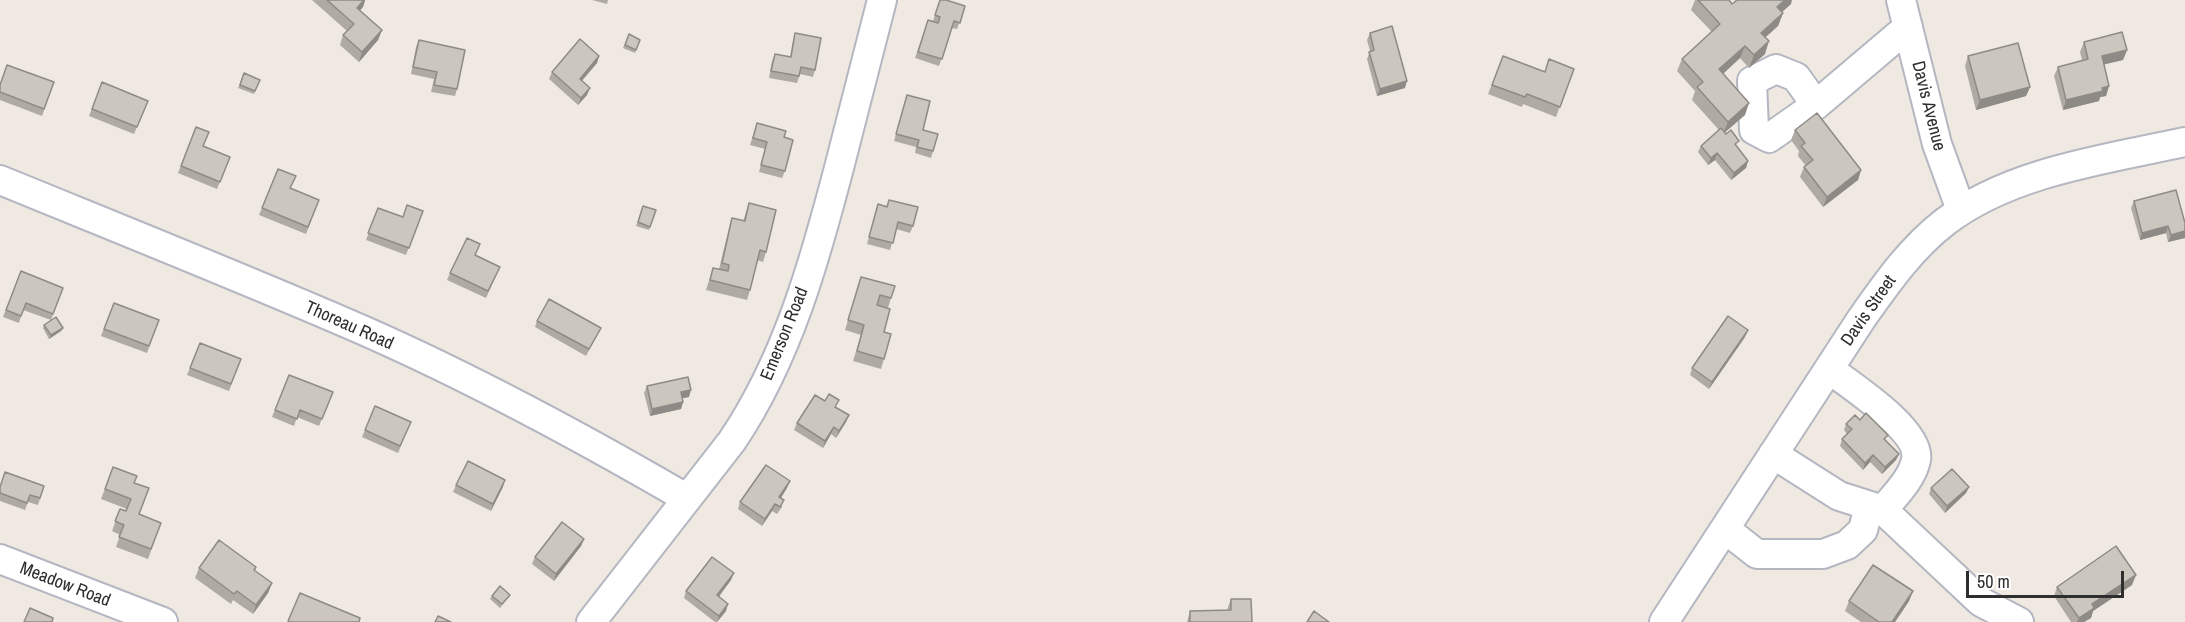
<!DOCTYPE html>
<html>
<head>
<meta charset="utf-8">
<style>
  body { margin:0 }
  #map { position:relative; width:2185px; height:622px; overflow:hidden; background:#efe9e1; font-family:"Archivo Narrow",sans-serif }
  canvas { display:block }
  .scale { position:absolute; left:1966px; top:571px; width:158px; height:27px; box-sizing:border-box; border:3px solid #2e2e2e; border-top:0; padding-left:8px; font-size:18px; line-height:21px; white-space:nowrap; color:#2e2e2e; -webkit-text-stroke:4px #fff; paint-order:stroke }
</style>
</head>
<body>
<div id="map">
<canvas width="2185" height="622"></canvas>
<div class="scale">50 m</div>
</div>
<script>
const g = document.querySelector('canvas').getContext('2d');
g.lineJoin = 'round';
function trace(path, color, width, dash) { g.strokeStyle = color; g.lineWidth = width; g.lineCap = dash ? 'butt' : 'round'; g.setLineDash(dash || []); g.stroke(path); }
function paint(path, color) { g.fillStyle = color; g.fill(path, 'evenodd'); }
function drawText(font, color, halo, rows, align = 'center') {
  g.font = font + ' "Archivo Narrow",sans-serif'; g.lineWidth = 6; g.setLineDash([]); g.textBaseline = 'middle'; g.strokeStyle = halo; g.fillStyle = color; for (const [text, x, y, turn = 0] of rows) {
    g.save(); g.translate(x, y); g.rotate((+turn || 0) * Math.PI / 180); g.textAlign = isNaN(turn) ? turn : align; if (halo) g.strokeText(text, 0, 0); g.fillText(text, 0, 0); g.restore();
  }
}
const minor = new Path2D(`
  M1901,0L1937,144L1961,210
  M1816,105L1796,77L1776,69L1752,81L1754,130L1769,138L1816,105L1908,27
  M0,180C115,227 230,273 344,322C461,372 576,434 686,498
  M1829,369C1850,385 1922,431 1916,460C1912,479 1895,495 1883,510
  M1773,454L1839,496L1883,510L1981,602L2019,622
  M1725,529L1757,554H1823L1847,545L1863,530L1869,506
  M0,559L163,622
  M591,622L732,441C788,358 815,260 840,164C854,110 868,55 882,0
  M1664,622L1862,318C1886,284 1911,248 1945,222C2009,172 2107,159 2185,142`);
const wall = new Path2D(`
  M312,0H365L363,7L360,10L382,30L378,40L359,62L340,45L343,35L347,31Z
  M592,0H608L607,4Z
  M940,0L965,6L957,29L952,28L939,66L915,58L928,20L933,21Z
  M1695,0H1729L1732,4H1791L1782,12L1783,13L1778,26L1765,37V54L1749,68L1740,58L1723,74L1745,115L1725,132L1748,161L1746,168L1731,180L1715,160L1708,165L1698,152L1701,146L1719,130L1692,100L1695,91L1677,71L1682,59L1712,32L1691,10Z
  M795,33L815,70L813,77L800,74L797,83L769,78L772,61L775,54L790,57L793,40Z
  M1370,33L1405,88L1377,96L1367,59L1370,51L1367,40Z
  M629,34L640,40L635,53L623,48Z
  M419,40L457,89L455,96L431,92L434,79L411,74L416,47Z
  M2084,42L2127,50L2123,60L2104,64L2109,86L2106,96L2100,97L2099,101L2063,110L2054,76L2058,67L2082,60L2080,52Z
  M599,56L597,63L582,81L587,95L578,105L549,79L552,72Z
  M1503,56L1545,72L1574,69L1556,117L1523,104L1522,107L1488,94Z
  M1968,56L2030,87L2026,96L1976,110L1965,66Z
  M244,73L260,80L254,94L238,88Z
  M54,82L42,116L0,100V85Z
  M102,82L148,101L134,134L89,116Z
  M907,95L923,130L933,151L931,158L915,153L916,147L894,141Z
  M757,123L784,137L785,171L782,178L759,172L765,149L750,145Z
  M196,127L203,146L230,157L217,189L178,173Z
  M1795,130L1861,170L1858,180L1823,207L1800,177L1804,167L1806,166L1798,156L1799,151L1791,140Z
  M278,169L291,189L319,200L306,234L259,215Z
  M889,200L913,226L910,233L896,229L890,250L867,244L878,204L887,206Z
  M2134,201L2185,238L2168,242L2166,233L2140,240L2131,208Z
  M749,203L766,252L763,262L757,260L750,290L747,300L706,290L713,268L719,269L729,228L732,218L743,221Z
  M643,206L656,210L649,230L636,226Z
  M378,208L403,217L423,211L406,255L366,240Z
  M476,255L497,274L486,298L447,280L450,273Z
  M21,271L63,288L51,320L23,310L19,323L3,317Z
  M861,277L891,298L888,308L877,305L884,332V359L881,369L853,361L861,335L845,330Z
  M114,303L159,320L147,353L101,336Z
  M537,321L601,328L598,334L586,356L535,327Z
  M44,325L61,331L49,339L43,328Z
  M1745,337L1709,389L1690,375L1692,368Z
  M200,343L241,359L229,391L187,375Z
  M289,375L333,392L319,426L297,417L294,426L272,417Z
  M647,386L689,397L682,398L683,402L681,409L650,416L644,393Z
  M825,401L849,415L846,422L836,438L831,434L823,448L794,430L797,423Z
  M1860,420L1886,440L1899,454L1896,460L1882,474L1870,462L1863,470L1840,446L1842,439L1847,434L1844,430L1846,424Z
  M411,422L398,453L362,437L365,430Z
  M113,467L134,483L139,514L161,523L148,559L116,547L120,535L112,531L120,509L126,511L127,509L101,499Z
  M505,480L491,511L453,492L456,485Z
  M44,486L38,505L28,502L25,510L0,501V487Z
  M1969,487L1966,493L1945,513L1929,494L1931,488Z
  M787,488L781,498L782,507L777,514L772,511L762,526L738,509L740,502Z
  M584,539L581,546L554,581L532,564L535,557Z
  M256,567L255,571L272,583L268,593L253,614L233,600L231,604L195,578L199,568Z
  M731,580L719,597L726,611L717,622H715L684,598L686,591Z
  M2132,585L2093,611L2091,618L2084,622H2071L2054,596L2057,587Z
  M1913,591L1909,601L1895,622H1861L1845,611L1849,601Z
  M510,595L508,598L500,608L490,599L492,596Z
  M1231,599L1252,622H1187L1190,611L1227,610Z`);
const shadedWall = new Path2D(`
  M364,0H365L363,7L353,18L357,8Z
  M1785,0H1792L1791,4L1773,20L1777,7Z
  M1783,13L1778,26L1757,45L1761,33Z
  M382,30L378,40L359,62L362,52Z
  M1769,41L1765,54L1749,68L1754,55Z
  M1745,46L1740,58L1714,82L1719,69Z
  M2127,50L2123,60L2098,66L2102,56Z
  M599,56L597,63L577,86L580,79Z
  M1407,81L1405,88L1377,96L1380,89Z
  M2109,86L2106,96L2100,97L2099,101L2063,110L2066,100Z
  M2030,87L2026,96L1976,110L1980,100Z
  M590,88L587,95L578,105L581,98Z
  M1749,103L1745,115L1723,134L1728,122Z
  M1717,153L1715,160L1708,165L1711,158Z
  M1748,161L1746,168L1731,180L1734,173Z
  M1861,170L1858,180L1823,207L1827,197Z
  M2168,226L2166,233L2140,240L2142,233Z
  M2185,231V238L2168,242L2171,235Z
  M63,328L61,331L49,339L51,335Z
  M1748,330L1745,337L1709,389L1712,382Z
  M691,390L689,397L678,399L681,392Z
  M683,402L681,409L650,416L652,409Z
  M849,415L846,422L836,438L839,431Z
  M834,427L831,434L823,448L825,441Z
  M1899,454L1896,460L1882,474L1885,467Z
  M1873,455L1870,462L1863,470L1865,463Z
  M505,480L503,487L491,511L493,504Z
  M790,481L787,488L777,504L779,497Z
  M1969,487L1966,493L1945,513L1947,506Z
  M775,504L772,511L762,526L765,519Z
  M584,539L581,546L554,581L556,574Z
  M734,573L731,580L714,602L717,595Z
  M2136,575L2132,585L2093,611L2091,618L2084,622H2077L2079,618L2092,604Z
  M272,583L268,593L253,614L256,605Z
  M1913,591L1909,601L1895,622H1892Z
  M728,604L726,611L717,622L719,616Z`);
const building = new Path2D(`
  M327,0H364L357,8L382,30L362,52L343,35L354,24Z
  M940,0H946L965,6L960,23L954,21L942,59L918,52L928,20L938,23L940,17L935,15Z
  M1698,0H1729L1732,4L1737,0H1785L1777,7L1783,13L1761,33L1769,41L1754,55L1745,46L1719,69L1749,103L1728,122L1697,87L1703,82L1682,59L1720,24Z
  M1392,26L1407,81L1380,89L1369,52L1374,50L1370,33Z
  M2122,32L2127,50L2102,56L2109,86L2102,88L2103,91L2066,100L2058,67L2088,59L2084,42Z
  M795,33L821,38L815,70L801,67L799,76L771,71L775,54L791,57Z
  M629,34L640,40L636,50L625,45Z
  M580,39L599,56L580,79L590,88L581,98L552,72Z
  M419,40L465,50L457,89L434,85L437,72L413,67Z
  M2018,43L2030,87L1980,100L1968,56Z
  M1503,56L1545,72L1549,59L1574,69L1560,107L1527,94L1525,97L1492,85Z
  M7,65L54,82L44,109L0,92V85Z
  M244,73L260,80L255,91L240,85Z
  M102,82L148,101L137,127L92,109Z
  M907,95L930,101L923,130L938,134L933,151L917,147L919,140L896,134Z
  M1817,113L1861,170L1827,197L1804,167L1813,160L1801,146L1805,143L1795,130Z
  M757,123L786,131L784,137L793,140L785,171L761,165L767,142L753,138Z
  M196,127L209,132L203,146L230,157L220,182L181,166Z
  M1721,128L1726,134L1731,130L1739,141L1735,144L1748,161L1734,173L1717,153L1711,158L1701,146Z
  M278,169L296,176L290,188L319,200L308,227L262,208Z
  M2176,190L2185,223V231L2171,235L2168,226L2142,233L2134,201Z
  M889,200L918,207L913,226L898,222L893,243L869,237L878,204L887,207Z
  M749,203L776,210L766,252L760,250L750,290L710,280L713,268L728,271L729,265L722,263L732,218L745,221Z
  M407,205L423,211L409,248L368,233L378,208L403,217Z
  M643,206L656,210L650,227L638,222Z
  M467,238L480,244L475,255L500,267L488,291L450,273Z
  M21,271L63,288L53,314L26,303L21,316L6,310Z
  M861,277L895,286L891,298L880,295L877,305L890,309L884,332L891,334L884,359L857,351L864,325L848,320Z
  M549,299L601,328L589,349L537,321Z
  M114,303L159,320L149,346L104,329Z
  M1728,316L1748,330L1712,382L1692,368Z
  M56,317L63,328L51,335L44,325Z
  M200,343L241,359L231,384L190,368Z
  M289,375L333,392L322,419L300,410L297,419L275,410Z
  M688,377L691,390L681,392L683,402L652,409L647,386Z
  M829,394L839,400L835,407L849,415L839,431L834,427L825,441L797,423L815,395L825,401Z
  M375,406L411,422L400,446L365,430Z
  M1866,413L1888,435L1884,439L1899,454L1885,467L1873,455L1865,463L1842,439L1852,429L1846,424L1855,415L1860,420Z
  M468,461L505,480L493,504L456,485Z
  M766,465L790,481L779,497L784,500L780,507L775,504L765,519L740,502Z
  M113,467L137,476L134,483L149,488L139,514L161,523L151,549L119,537L124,525L115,521L120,509L126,511L131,499L105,489Z
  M1952,469L1969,487L1947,506L1931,488Z
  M5,472L44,486L40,498L30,495L27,503L0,493V487Z
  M562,522L584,539L556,574L535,557Z
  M219,540L256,567L254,570L272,583L256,605L237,591L234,594L199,568Z
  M2116,546L2136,575L2092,604L2094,608L2079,618L2057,587Z
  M712,557L734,573L717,595L728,604L719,616L686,591Z
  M1873,565L1913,591L1892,622H1879L1849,601Z
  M500,586L510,595L502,604L492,596Z
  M300,593L360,618L359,622H291L288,621Z
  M1231,599H1251L1252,622H1190V611L1231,610Z
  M30,608L53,618L52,622H24Z
  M1314,611L1329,622H1307Z
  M438,616L451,622H435Z`);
const streetNames = [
  ["Davis Avenue",1928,106,76],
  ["Davis Street",1869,311,-55],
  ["Thoreau Road",349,326,24],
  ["Emerson Road",785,334,-68],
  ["Meadow Road",65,585,21]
];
trace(minor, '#b4b7c1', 32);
trace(minor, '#fff', 28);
paint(wall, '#afaba4');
paint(shadedWall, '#8e8b86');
paint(building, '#cbc7bf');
trace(building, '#8e8b86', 1.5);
drawText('18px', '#2e2e2e', '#fff', streetNames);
</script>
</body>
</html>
